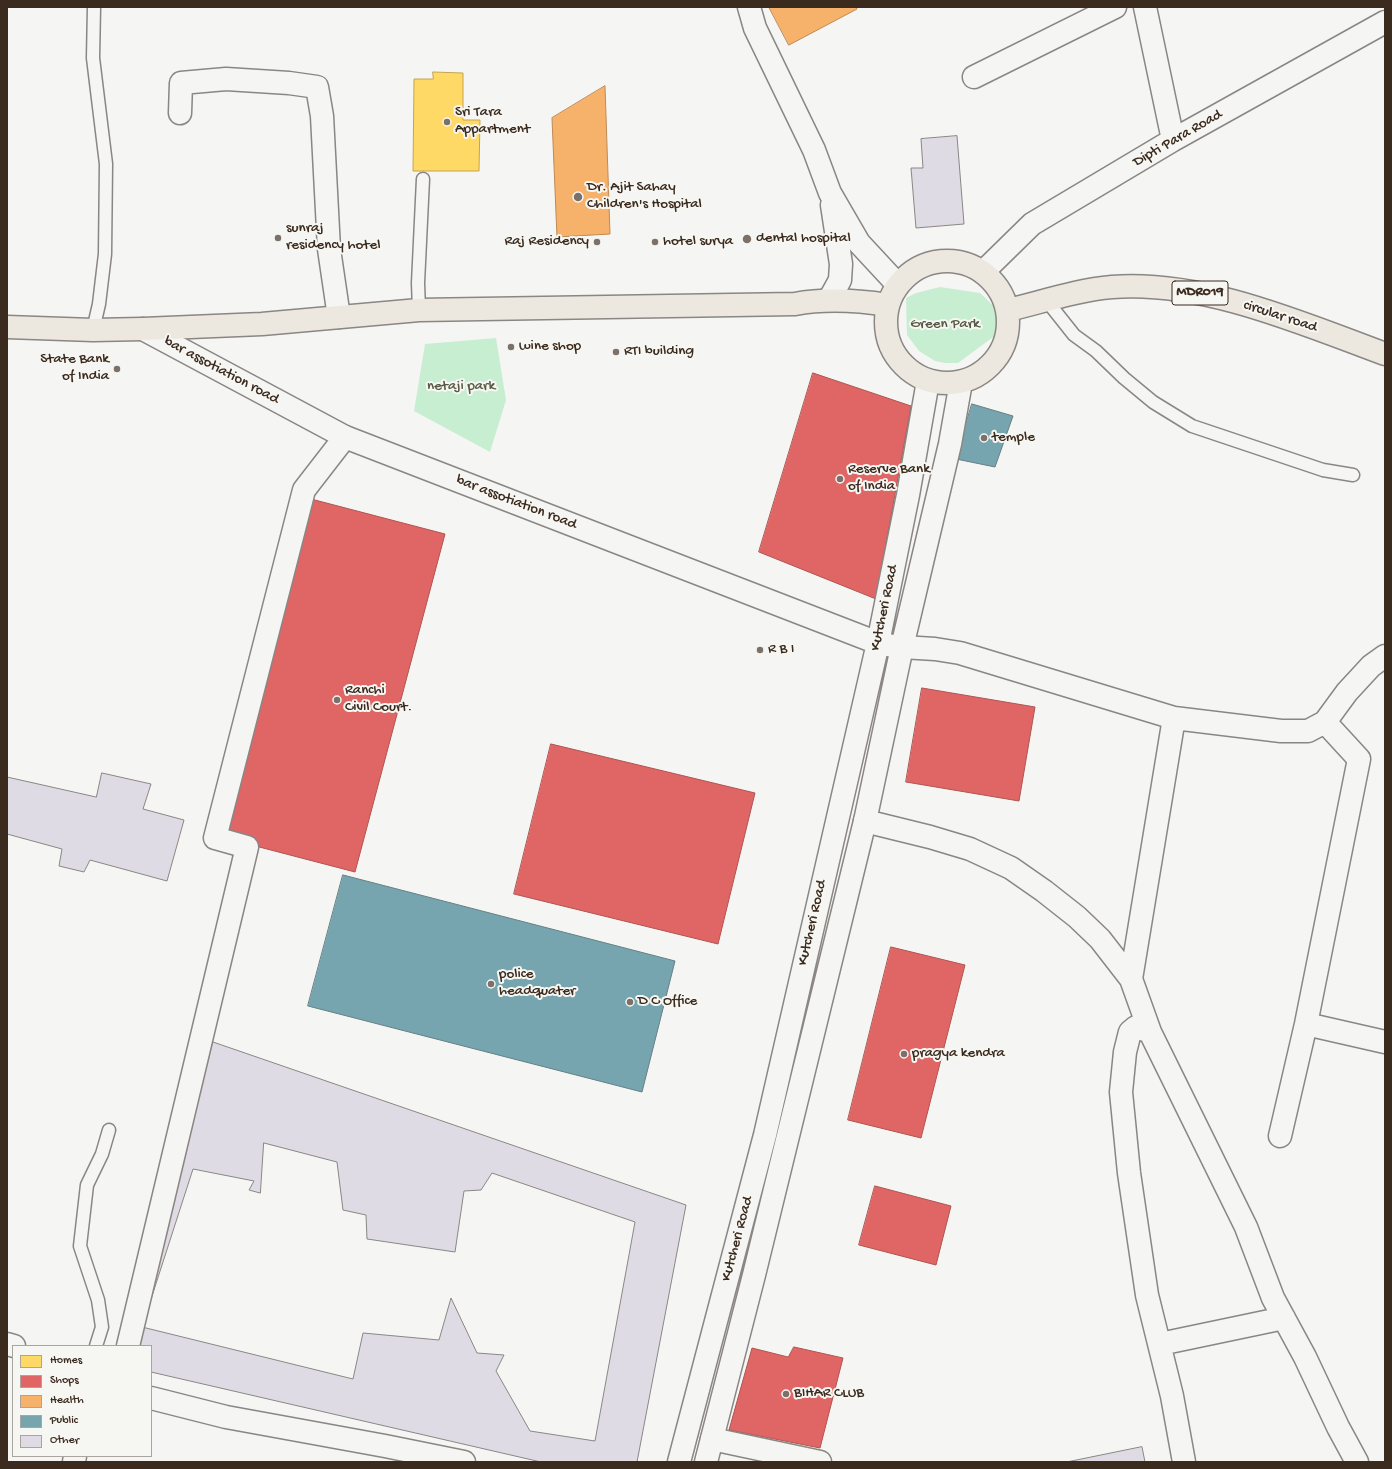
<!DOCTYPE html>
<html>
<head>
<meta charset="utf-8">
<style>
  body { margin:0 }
  #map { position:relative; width:1392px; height:1469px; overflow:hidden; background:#f5f5f3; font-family:"Gochi Hand",sans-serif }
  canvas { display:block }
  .frame { position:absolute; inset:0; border:8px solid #3b2a1e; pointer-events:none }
  .legend { position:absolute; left:12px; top:1345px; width:140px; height:112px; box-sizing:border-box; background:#f6f6f2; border:1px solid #aba49d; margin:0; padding:5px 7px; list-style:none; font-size:12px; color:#3b2a1e }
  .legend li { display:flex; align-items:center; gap:8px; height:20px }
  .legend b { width:20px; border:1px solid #aba49d }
</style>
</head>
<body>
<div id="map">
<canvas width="1392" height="1469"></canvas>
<div class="frame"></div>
<ul class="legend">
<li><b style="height:11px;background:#ffd966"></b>Homes</li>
<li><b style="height:11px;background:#e06666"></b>Shops</li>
<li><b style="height:11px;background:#f6b26b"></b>Health</li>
<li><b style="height:11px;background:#76a5af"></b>Public</li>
<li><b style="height:11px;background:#dedbe4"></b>Other</li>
</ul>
</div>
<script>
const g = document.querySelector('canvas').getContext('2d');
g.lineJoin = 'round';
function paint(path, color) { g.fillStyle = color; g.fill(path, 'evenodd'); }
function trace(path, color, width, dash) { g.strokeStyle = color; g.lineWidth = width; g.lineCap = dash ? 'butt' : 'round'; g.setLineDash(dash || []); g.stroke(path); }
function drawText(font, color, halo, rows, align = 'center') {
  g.font = font + ' "Gochi Hand",sans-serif'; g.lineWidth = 4; g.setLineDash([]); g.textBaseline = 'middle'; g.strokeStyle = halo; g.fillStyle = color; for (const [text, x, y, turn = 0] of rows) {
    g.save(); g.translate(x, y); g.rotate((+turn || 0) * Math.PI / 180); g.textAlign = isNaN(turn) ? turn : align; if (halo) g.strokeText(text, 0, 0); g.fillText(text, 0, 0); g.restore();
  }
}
const green = new Path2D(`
  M940,287L980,293L1002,314L1000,332L958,363H945L935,361L919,351L907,335L906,298L916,293Z
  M496,338L506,400L490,452L414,411L425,344Z`);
const homes = new Path2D(`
  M433,72L463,73V120H480L479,171H413L414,79H433Z`);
const shops = new Path2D(`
  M813,373L911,406L876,599L759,552Z
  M311,499L445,534L355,872L221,837Z
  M922,688L1035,707L1019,801L906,782Z
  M551,744L755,793L718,944L514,894Z
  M891,947L965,965L921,1138L848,1120Z
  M875,1186L951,1206L936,1265L859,1245Z
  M794,1347L843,1358L820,1448L729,1430L752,1348L788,1357Z`);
const health = new Path2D(`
  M769,7H856L857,9L789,45Z
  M605,86L610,234L557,237L552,118Z`);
const public = new Path2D(`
  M972,404L1013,416L995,467L956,459Z
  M343,875L675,961L642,1092L308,1006Z`);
const building = new Path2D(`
  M957,136L964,224L916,228L911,168H923L921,139Z
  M102,773L151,784L143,809L184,820L167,881L90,860L84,872L59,866L62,849L7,834V777L96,797Z
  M213,1042L686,1205L637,1462H541L151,1372V1346H136Z
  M264,1143L337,1162L343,1210L366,1215L367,1239L455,1252L464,1191L481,1190L492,1173L635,1222L595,1441L530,1431L496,1371L504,1355L477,1353L451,1298L439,1340L363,1333L353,1379L142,1327L193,1169L254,1181L249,1190L260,1193Z
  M1142,1447L1145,1462H1067Z`);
const lane = new Path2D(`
  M1047,301L1074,335L1096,351L1124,378L1153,402L1192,426L1323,470L1353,475
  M419,310L418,283L423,179
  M93,330L99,304L105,254L106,164L93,58L94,7
  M96,1346L102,1327L98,1300L80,1246L87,1185L102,1154L109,1130`);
const street = new Path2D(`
  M1145,7L1173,140
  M974,77L1115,7
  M180,113L181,83L226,79L289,83L317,87L322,116L329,249L339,317
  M983,272L1032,224L1173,140L1385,22
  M902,647L935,649L960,653L1174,718L1281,731H1308L1325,722L1347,692L1371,666L1385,656
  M865,821L930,837L970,849L1011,868L1044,891L1077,917L1100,939L1131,979L1150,1032L1246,1227L1273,1298L1305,1357L1338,1427L1357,1462
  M1131,979L1174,718
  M1306,1024L1385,1042
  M1150,1032L1136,1027L1130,1032L1125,1052L1121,1092L1129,1173L1147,1295L1172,1396L1184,1462
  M1280,1136L1306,1024L1359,759L1325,722
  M7,1344L14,1346
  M1160,1344L1284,1318
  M128,1346L247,847L215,838L304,490L345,437
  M151,1398L226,1417L385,1446L464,1462
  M712,1439L820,1462
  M74,1462L75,1456`);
const secondary = new Path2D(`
  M749,7L755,28L814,150L830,193L859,243L898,285
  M829,300L840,280L841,264L832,205
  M143,329L345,437L878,643L893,646
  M679,1462L765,1135L878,643L908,495L928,381
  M706,1462L754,1275L865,821L902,647L950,444L961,382`);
const primary = new Path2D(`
  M886 322a61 61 0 1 1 122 0a61 61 0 1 1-122 0Z
  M1008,310C1042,302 1077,290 1112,287C1203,280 1301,323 1385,354
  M7,327L93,330L143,329L262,324L419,310L795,304C826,298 856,300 888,305`);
const markers = [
  [447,122,4,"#7c7169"],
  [578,197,5,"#7c7169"],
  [278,238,4,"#7c7169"],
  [747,239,5,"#7c7169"],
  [597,242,4,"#7c7169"],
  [655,242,4,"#7c7169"],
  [511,347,4,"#7c7169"],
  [616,352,4,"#7c7169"],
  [117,369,4,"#7c7169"],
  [984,438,4,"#7c7169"],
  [840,479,4,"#7c7169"],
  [760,650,4,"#7c7169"],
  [337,700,4,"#7c7169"],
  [491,984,4,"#7c7169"],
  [630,1002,4,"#7c7169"],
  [904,1054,4,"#7c7169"],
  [786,1394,4,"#7c7169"]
];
const shields = [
  [1200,293,56]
];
const shieldNames = [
  ["MDR019",1200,293]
];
const poiNames = [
  ["Sri Tara",455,113],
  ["Appartment",455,130],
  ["Dr. Ajit Sahay",587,188],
  ["Children's Hospital",587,205],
  ["sunraj",286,229],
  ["residency hotel",286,246],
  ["dental hospital",756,239],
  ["Raj Residency",589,242,"right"],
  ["hotel surya",663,242],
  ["wine shop",519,347],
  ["RTI building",624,352],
  ["State Bank",109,360,"right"],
  ["of India",109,377,"right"],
  ["temple",992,438],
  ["Reserve Bank",848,470],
  ["of India",848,487],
  ["R B I",768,650],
  ["Ranchi",345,691],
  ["Civil Court.",345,708],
  ["police",499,975],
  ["headquater",499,992],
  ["D C Office",638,1002],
  ["pragya kendra",912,1054],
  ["BIHAR CLUB",794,1394]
];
const streetNames = [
  ["Dipti Para Road",1178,139,-30],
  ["circular road",1280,317,18],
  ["bar assotiation road",221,371,28],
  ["bar assotiation road",516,503,21],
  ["Kutcheri Road",885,608,-78],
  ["Kutcheri Road",813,923,-77],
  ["Kutcheri Road",738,1239,-75]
];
const parkNames = [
  ["Green Park",945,325],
  ["netaji park",461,387]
];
paint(green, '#c8eed1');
paint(homes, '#ffd966');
trace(homes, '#c4a450', 1);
paint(shops, '#e06666');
trace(shops, '#ae5450', 1);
paint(health, '#f6b26b');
trace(health, '#be8954', 1);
paint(public, '#76a5af');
trace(public, '#648084', 1);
paint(building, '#dedbe4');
trace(building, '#8a8683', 1);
trace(lane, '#8a8683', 15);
trace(street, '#8a8683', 25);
trace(secondary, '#8a8683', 25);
trace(primary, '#8a8683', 25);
trace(lane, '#f5f5f3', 12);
trace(street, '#f5f5f3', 22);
trace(secondary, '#f5f5f3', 22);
trace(primary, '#ece8df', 22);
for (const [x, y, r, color] of markers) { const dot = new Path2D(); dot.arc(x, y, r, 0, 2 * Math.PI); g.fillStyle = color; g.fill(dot); trace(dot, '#f6f6f2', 1.5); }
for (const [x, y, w] of shields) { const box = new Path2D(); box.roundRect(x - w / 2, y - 12, w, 24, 3); g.fillStyle = '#f6f6f2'; g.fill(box); trace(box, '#3b2a1e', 1); }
drawText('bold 14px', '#3b2a1e', null, shieldNames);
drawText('15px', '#3b2a1e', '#f6f6f2', poiNames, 'left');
drawText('15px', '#3b2a1e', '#f6f6f2', streetNames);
drawText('15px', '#555a44', '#f6f6f2', parkNames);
</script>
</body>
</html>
